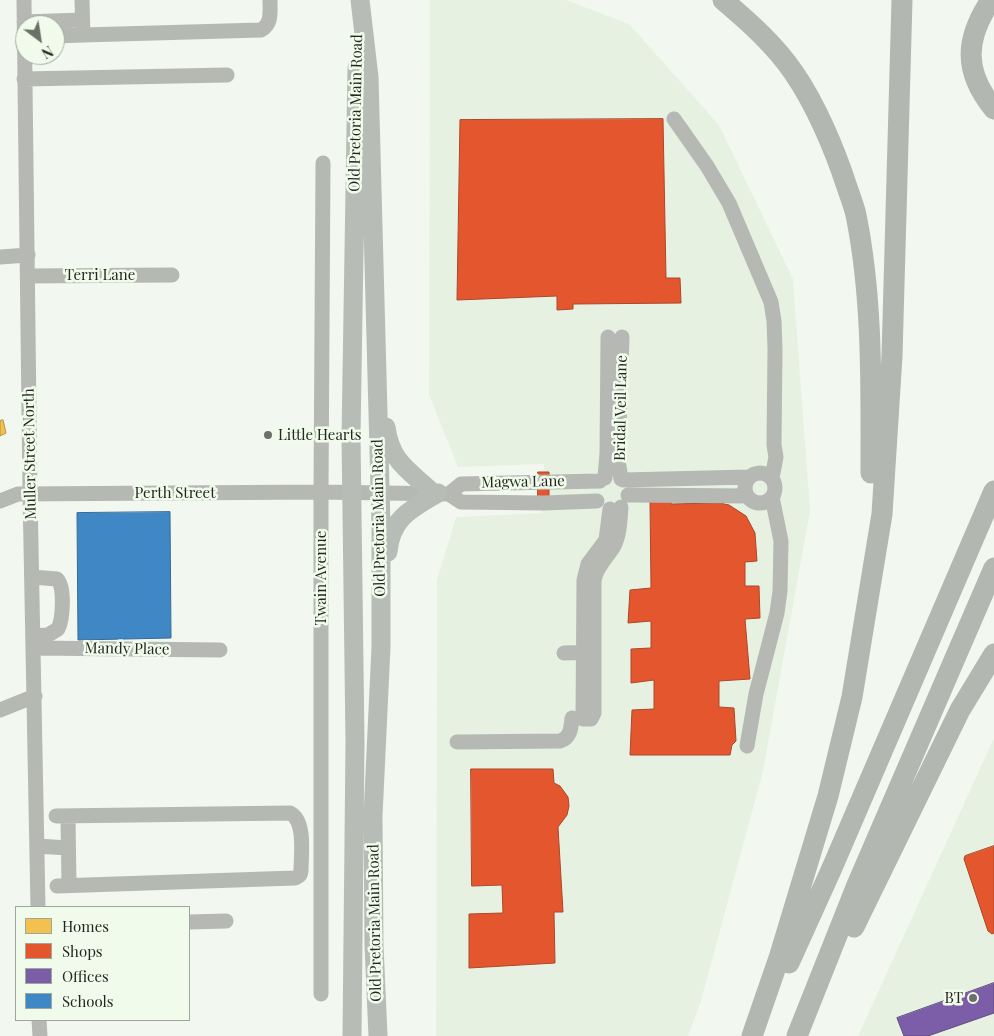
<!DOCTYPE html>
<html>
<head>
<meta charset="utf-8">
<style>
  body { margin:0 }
  #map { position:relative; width:994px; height:1036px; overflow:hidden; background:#f2f8f0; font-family:"Playfair Display",serif }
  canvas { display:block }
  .legend { position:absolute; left:15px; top:906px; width:175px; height:115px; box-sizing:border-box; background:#f1fbec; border:1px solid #9fa69b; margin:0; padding:6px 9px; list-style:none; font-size:15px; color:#232621 }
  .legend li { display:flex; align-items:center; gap:10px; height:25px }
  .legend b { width:25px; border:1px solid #9fa69b }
  .north { position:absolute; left:15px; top:15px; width:50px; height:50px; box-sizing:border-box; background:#f1fbec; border:1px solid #9fa69b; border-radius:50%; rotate:149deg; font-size:14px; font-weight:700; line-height:20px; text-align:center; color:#232621 }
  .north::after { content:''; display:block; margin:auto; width:18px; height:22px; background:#6b7069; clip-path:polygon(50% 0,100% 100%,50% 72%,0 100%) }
</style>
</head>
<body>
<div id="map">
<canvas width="994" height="1036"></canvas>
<ul class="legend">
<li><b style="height:14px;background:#f2c14e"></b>Homes</li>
<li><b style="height:14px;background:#e4572e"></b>Shops</li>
<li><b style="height:14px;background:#7b5ea7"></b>Offices</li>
<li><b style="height:14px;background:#3f88c5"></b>Schools</li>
</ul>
<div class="north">N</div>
</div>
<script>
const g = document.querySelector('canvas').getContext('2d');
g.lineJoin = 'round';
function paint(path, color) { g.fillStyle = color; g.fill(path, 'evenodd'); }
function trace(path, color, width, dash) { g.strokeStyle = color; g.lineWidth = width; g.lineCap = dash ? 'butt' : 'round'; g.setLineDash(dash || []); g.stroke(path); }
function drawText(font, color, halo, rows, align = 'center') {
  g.font = font + ' "Playfair Display",serif'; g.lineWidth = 5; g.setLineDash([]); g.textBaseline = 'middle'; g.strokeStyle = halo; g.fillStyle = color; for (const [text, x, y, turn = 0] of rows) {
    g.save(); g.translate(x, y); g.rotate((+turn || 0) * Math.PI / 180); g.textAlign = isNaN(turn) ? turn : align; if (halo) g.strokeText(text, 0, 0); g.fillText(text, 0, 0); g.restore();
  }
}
const built = new Path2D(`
  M430,0H566L629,24L719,125L793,279L810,511L763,771L701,1001L688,1036H436L437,580L456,517L542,513L544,464L458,467L429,395Z
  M994,738V1036H858Z`);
const homes = new Path2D(`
  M3,420L6,433L0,436V421Z`);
const shops = new Path2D(`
  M663,119L666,278H680L681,303L573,304V309L557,310V296L457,300L460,120Z
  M538,472H549V509H538Z
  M671,498V504L720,503L729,505L746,516L755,533L757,561L745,562V586H759L760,618L745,619L750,679L719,681V707L734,708L736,741L732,745L730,755H630L632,710L654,709V680L631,683V649L651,648V621L628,623L630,590L651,588L650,499Z
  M471,769H553L554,783L560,786L568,797L569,806L567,815L558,827L563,912H554L555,963L469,968V914L503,913L502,885L472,886Z
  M994,846V933L992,934L988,931L964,859L965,856Z`);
const offices = new Path2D(`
  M994,983V1013L928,1036H904L897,1018Z`);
const schools = new Path2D(`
  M170,512L171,638L78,640L77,513Z`);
const minor = new Path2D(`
  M24,0L30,494L38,907
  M82,0L83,35L261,30C272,24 270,12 270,0
  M24,22L82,20
  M55,36L83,35
  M24,79L227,75
  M674,119L707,166L729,203L771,302L774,321L775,349L774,445L776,457L772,478
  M0,257L28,255
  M28,276L172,275
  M745 488a15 15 0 1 1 30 0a15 15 0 1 1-30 0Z
  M605,478L607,453L608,337
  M621,479L618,460L622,337
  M623,480L749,477
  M449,494L461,484L600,481
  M628,495L747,496
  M0,501L18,494L321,492L449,494L461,502L544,503L597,501
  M610,509L606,540L588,564L584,580L583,719H591L594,713V580C597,565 607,558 614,546C620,534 620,519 621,507
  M32,577L57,579C65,587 63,619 58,629L48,635L33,636
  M34,648L220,650
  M564,653L593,652
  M0,710L35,696
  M457,742L560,741C571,738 571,727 572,718
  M747,746L756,694L777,613L780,591L781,541L772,497
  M56,816L290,813C306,821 301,855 301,871L300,875L295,878L57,886
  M68,817L69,885
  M37,846L68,848
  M189,922L226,921
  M321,994V492L323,163
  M39,1020L40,1036`);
const major = new Path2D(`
  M360,0L369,77L381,525V647L373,816L374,945L378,1036
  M386,427C391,463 409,470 433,493
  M388,552C391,518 411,509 438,493
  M352,1036L355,742L351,436L357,67`);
const highway = new Path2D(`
  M723,0C749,22 775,45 794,73C816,105 835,150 847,187C850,196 854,206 856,215C873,299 871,388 871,473
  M991,0C965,39 963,71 994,109
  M854,927L960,710L994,654
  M789,963L832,868L994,491
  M752,1036L779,958L828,796L852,697L882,514L892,356L902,0
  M797,1036L857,885L994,568`);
const markers = [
  [268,435,5,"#6b7069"],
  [973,998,5,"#6b7069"]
];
const streetNames = [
  ["Old Pretoria Main Road",356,113,-89],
  ["Terri Lane",100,275],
  ["Bridal Veil Lane",621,408,-89],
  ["Muller Street North",30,454,-91],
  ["Magwa Lane",523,482,-1],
  ["Perth Street",175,493],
  ["Old Pretoria Main Road",379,518,-91],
  ["Twain Avenue",321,578,-90],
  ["Mandy Place",127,649,1],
  ["Old Pretoria Main Road",375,923,-91]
];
const poiNames = [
  ["Little Hearts",278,435],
  ["BT",963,998,"right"]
];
paint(built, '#e6f1e2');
paint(homes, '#f2c14e');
trace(homes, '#b49240', 1);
paint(shops, '#e4572e');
trace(shops, '#aa482a', 1);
paint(offices, '#7b5ea7');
trace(offices, '#614d7f', 1);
paint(schools, '#3f88c5');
trace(schools, '#376b94', 1);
trace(minor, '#b6b8b4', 15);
trace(major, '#b7bcb6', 19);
trace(highway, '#b2b7b1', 21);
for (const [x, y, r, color] of markers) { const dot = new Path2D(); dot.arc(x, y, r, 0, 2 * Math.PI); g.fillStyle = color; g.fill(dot); trace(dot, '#f1fbec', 2); }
drawText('15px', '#232621', '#f1fbec', streetNames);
drawText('15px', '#232621', '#f1fbec', poiNames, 'left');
</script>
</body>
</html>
